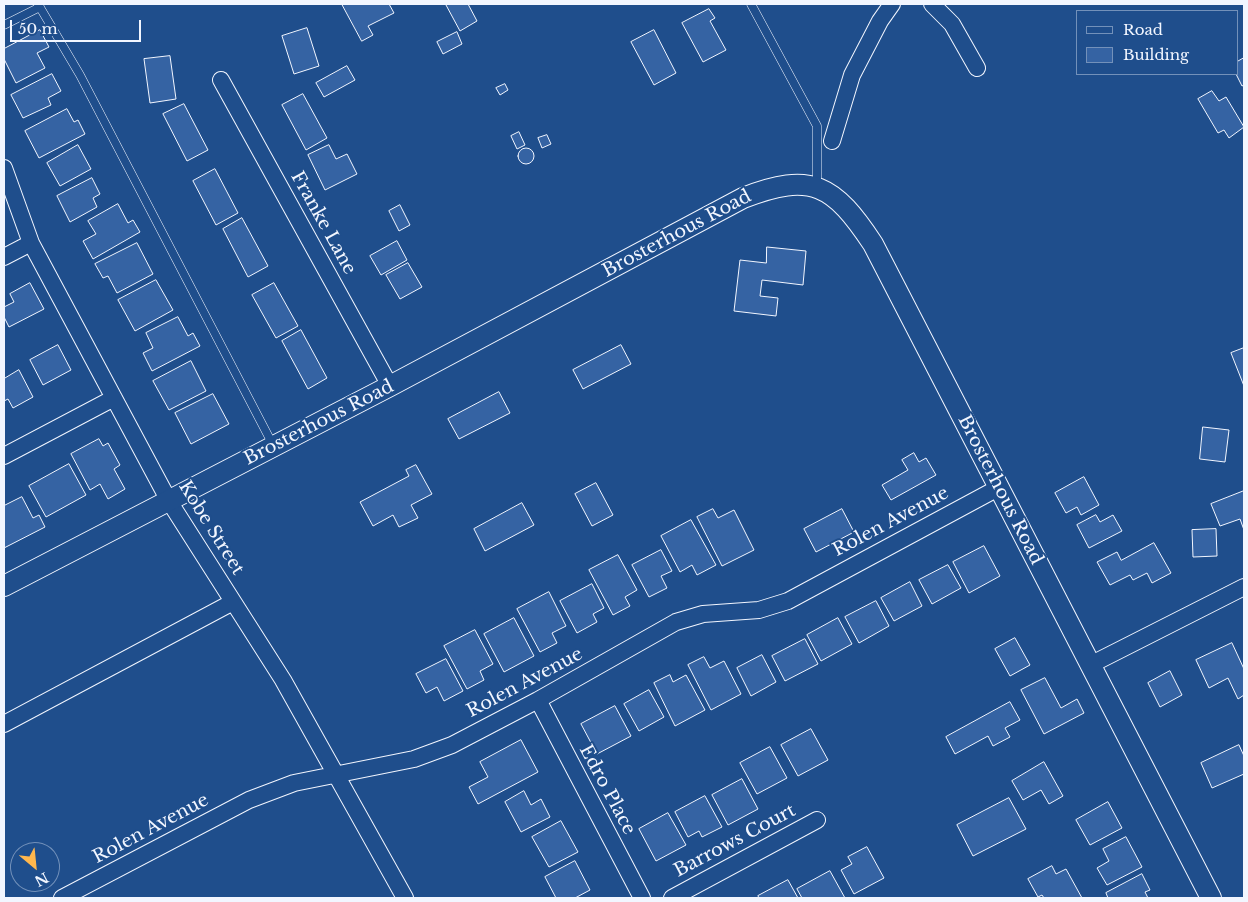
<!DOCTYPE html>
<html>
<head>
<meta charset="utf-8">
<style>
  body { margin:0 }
  #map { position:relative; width:1248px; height:902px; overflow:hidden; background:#1f4e8c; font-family:"Libre Baskerville",serif }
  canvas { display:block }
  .frame { position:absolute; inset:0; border:5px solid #f2f6ff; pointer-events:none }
  .legend { position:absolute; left:1076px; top:10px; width:162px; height:65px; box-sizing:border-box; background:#1f4e8c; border:1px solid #7391ba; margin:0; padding:6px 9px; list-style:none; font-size:15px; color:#f2f6ff }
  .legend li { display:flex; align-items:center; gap:10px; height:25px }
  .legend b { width:25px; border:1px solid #7391ba }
  .north { position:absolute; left:10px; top:842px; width:50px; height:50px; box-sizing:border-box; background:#1f4e8c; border:1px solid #7391ba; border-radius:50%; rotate:152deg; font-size:14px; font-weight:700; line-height:20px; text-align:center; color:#f2f6ff }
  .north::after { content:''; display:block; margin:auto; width:18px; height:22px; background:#ffb74d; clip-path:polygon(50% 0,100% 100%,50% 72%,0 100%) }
  .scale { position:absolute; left:10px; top:20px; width:131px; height:22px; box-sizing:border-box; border:2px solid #f2f6ff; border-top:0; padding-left:6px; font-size:15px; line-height:18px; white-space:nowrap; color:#f2f6ff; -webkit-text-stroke:4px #1f4e8c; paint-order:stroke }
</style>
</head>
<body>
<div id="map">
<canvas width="1248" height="902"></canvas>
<div class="frame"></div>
<ul class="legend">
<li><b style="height:6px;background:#1f4e8c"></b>Road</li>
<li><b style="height:14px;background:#3563a3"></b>Building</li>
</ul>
<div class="north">N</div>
<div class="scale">50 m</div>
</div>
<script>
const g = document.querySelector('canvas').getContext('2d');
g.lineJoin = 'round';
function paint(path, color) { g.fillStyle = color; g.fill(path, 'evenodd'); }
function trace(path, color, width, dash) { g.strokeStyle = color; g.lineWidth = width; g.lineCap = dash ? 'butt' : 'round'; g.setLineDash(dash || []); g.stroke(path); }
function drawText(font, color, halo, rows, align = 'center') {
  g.font = font + ' "Libre Baskerville",serif'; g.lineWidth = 4; g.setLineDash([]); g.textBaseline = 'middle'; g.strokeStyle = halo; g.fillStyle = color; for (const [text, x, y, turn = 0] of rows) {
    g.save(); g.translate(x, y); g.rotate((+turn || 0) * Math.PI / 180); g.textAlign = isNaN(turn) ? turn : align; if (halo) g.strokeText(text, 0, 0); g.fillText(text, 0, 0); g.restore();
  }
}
const building = new Path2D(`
  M342,4H389L394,13L368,26L373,35L362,41Z
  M449,4H468L477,21L460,31L446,5Z
  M709,9L715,18L710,21L726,50L703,62L682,23Z
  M307,28L319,66L294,74L282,36Z
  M40,30L49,47L37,53L45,68L16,83L4,59V49Z
  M654,30L676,73L654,85L631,42Z
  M457,32L462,44L443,54L437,42Z
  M170,56L176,99L150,103L144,59Z
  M1244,58V85L1242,86L1236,74L1237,62Z
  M347,66L355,80L324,97L316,83Z
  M52,74L61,91L48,98L51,105L23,118L11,95Z
  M505,84L508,90L500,95L496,88Z
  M1212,91L1219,101L1226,97L1244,127L1229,138L1224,130L1218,133L1198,99Z
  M303,94L327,138L306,150L282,105Z
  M184,104L208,150L187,161L163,114Z
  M67,109L74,122L78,120L85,134L39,158L25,131Z
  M519,132L525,145L517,149L511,136Z
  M547,135L551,144L542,148L538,138Z
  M78,145L91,169L60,186L47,163Z
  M329,145L336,159L347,154L357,174L325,190L308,155Z
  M518 156a8 8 0 1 1 16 0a8 8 0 1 1-16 0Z
  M215,169L238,213L216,225L193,181Z
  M92,178L100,194L93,198L97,207L70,222L57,196Z
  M118,204L128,223L133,220L140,232L93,259L83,241L96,234L88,221Z
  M400,205L410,225L399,231L389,211Z
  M242,218L268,266L248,277L223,229Z
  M397,241L407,260L381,275L370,256Z
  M137,243L153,274L117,293L108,276L103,278L95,264Z
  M767,247L806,251L803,285L762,280L760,296L778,298L776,316L734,311L740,260L766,263Z
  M408,263L422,287L400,299L386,275Z
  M156,280L173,310L135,331L118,300Z
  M30,283L44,309L9,327L4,317V307L14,302L10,294Z
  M274,283L298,326L276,338L252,295Z
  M178,317L188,336L193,333L200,346L152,371L143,353L153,348L146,333Z
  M301,330L327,378L308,389L282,341Z
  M58,345L71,370L43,385L30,360Z
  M621,345L631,364L583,389L573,370Z
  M1244,348V386L1231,353Z
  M191,361L206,391L169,410L153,381Z
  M19,370L33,397L13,408L8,399L4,401V379Z
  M499,392L510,413L459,439L448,419Z
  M213,394L229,424L191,444L175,413Z
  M1203,427L1229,430L1225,462L1200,459Z
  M99,439L103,446L108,443L120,465L114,469L125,489L108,499L100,484L90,490L71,454Z
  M914,453L919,462L926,458L936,475L891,500L882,485L908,470L902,460Z
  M69,464L86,495L46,517L29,486Z
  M416,465L432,494L411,505L418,518L399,527L393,515L373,526L360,502L409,476L406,470Z
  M1084,477L1099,505L1081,515L1077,507L1066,513L1055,493Z
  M596,483L613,515L592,526L575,494Z
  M1244,491V530L1240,519L1220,526L1211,504Z
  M22,497L33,518L39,515L45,527L4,548V506Z
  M522,503L534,525L485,551L474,529Z
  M713,509L718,518L734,510L754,550L722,566L697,517Z
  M842,509L854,532L816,552L804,529Z
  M1096,515L1100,522L1113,515L1122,531L1089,548L1077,525Z
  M691,520L716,565L697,575L692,565L680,572L661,536Z
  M1216,529L1217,556L1193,557L1192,530Z
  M1154,543L1171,573L1152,583L1147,573L1133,580L1130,575L1110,585L1097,562L1117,552L1121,560Z
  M984,546L1000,576L969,593L953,562Z
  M661,550L672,571L661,576L667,588L649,597L632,565Z
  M618,555L637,590L625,597L630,606L613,615L589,570Z
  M948,565L961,588L932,604L919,580Z
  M910,582L922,606L894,621L881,598Z
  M592,584L604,608L593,614L597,622L577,633L560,601Z
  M549,592L566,626L552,633L557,643L540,652L517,609Z
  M876,601L889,626L859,643L845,617Z
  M514,618L534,656L504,672L484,634Z
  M838,618L852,644L821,661L807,635Z
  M475,630L493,664L480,671L484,680L467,689L444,646Z
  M1015,638L1030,665L1010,676L995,649Z
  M805,639L818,664L785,681L772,656Z
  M1232,643L1244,669V695L1238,699L1228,678L1209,688L1196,660Z
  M762,655L776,682L751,696L737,668Z
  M704,657L710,668L724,661L741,694L711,710L688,665Z
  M446,659L463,691L444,701L437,687L426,693L416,674Z
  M1170,671L1182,695L1160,707L1148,683Z
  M670,675L673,682L686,675L705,710L675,726L654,683Z
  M1045,678L1061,708L1077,699L1084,713L1044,734L1021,690Z
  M649,690L664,717L639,731L624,704Z
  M1010,702L1020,720L1005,728L1010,737L993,746L988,736L955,754L946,737Z
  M615,706L631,736L597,754L581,724Z
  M811,729L828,760L798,776L781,745Z
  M521,740L538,772L478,804L469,787L488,777L480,762Z
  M1239,745L1244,756V774L1212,788L1201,763Z
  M770,747L787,778L757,794L740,763Z
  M1044,762L1063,796L1049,804L1041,790L1023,800L1012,781Z
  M742,779L758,809L728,825L712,795Z
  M524,791L531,805L541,799L550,817L521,832L505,802Z
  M705,796L722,827L702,837L699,831L688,837L675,812Z
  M1009,798L1026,829L973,856L957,825Z
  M1108,802L1122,828L1090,845L1076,820Z
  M668,813L686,845L656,861L639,829Z
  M561,821L578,852L549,867L532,837Z
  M1126,837L1142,867L1107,885L1097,868L1109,861L1103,849Z
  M867,847L884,878L854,894L841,870L852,864L848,857Z
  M575,861L590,890L575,898H556L545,877Z
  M1052,866L1056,874L1066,869L1082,898H1044L1042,895L1038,897L1028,879Z
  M830,871L845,898H802L797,889Z
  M1142,874L1150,890L1145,892L1148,898H1108L1106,893Z
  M788,880L798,898H759L758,896Z`);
const service = new Path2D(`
  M38,4L80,75L273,445
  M751,4L817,126V187
  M4,25L40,7`);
const minor = new Path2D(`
  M932,4L952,24L977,68
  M221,80L390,386
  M832,141L852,75L880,21L892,4
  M4,168L31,243L169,501L283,680L405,898
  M4,257L31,243
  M4,456L114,398
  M1090,665L1244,587
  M538,700L642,898
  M4,724L233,602
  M62,898L249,800L294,783L414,759L452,745L538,700L676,622L703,614L759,610L788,601L998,488
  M672,898L817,820`);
const tertiary = new Path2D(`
  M4,586L390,386L743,198C812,171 834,185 873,244L1211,898`);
const streetNames = [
  ["Franke Lane",323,223,61],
  ["Brosterhous Road",677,234,-28],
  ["Brosterhous Road",319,423,-27],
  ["Brosterhous Road",1000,490,63],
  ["Rolen Avenue",891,522,-28],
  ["Kobe Street",211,528,58],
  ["Rolen Avenue",525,683,-28],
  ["Edro Place",607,790,62],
  ["Rolen Avenue",151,829,-28],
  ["Barrows Court",735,841,-28]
];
paint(building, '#3563a3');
trace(building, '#f2f6ff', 1);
trace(service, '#f2f6ff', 9);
trace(minor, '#f2f6ff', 18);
trace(tertiary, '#f2f6ff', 22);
trace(service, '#1f4e8c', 8);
trace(minor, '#1f4e8c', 16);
trace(tertiary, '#1f4e8c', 20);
drawText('18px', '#f2f6ff', '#1f4e8c', streetNames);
</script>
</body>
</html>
